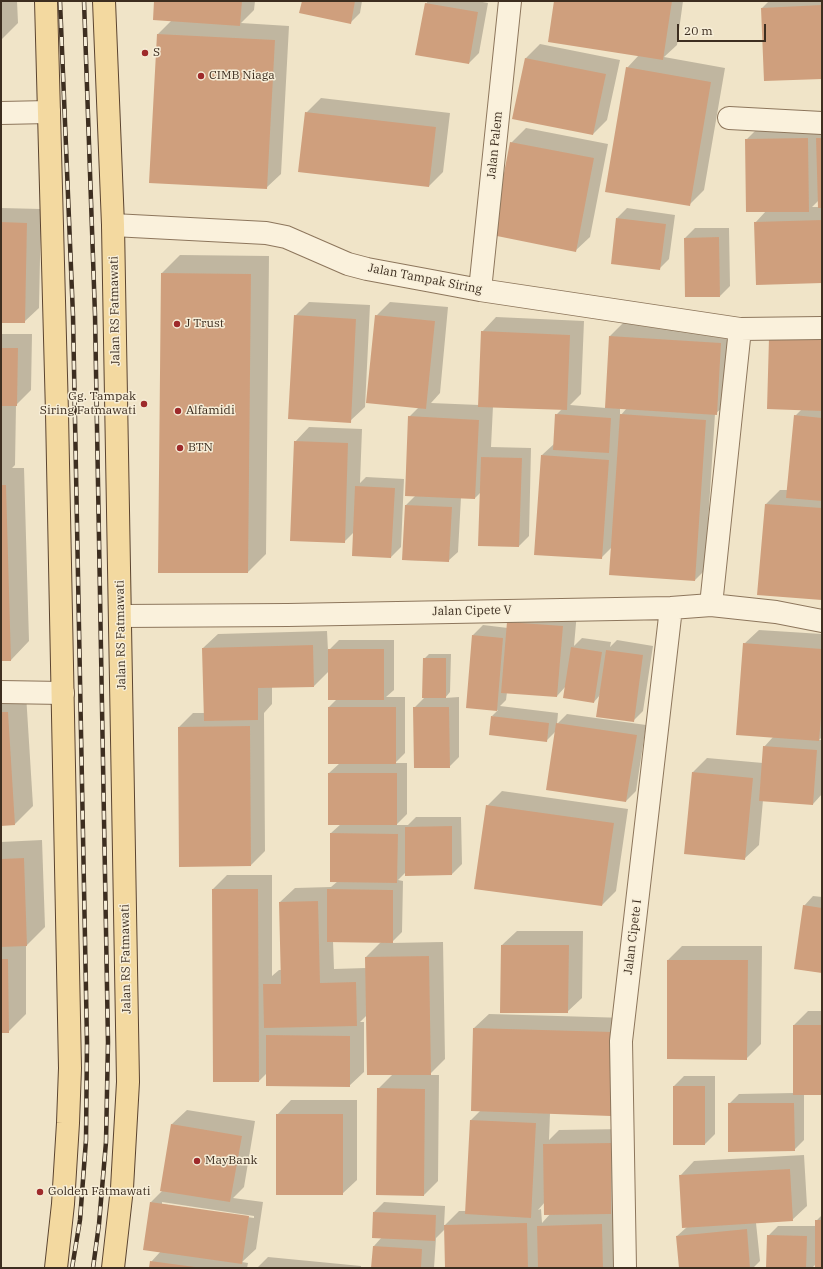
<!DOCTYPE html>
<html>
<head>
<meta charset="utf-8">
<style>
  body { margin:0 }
  #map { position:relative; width:823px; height:1269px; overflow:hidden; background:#f0e4c8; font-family:"IBM Plex Serif",serif }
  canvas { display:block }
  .frame { position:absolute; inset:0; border:2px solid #3d2e20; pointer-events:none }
  .scale { position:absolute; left:677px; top:24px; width:89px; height:18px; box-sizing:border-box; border:2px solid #3d2e20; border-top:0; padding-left:5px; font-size:12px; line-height:14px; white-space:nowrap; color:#3d2e20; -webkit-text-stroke:3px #f7eed8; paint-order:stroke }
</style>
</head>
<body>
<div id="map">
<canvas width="823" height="1269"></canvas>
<div class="frame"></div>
<div class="scale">20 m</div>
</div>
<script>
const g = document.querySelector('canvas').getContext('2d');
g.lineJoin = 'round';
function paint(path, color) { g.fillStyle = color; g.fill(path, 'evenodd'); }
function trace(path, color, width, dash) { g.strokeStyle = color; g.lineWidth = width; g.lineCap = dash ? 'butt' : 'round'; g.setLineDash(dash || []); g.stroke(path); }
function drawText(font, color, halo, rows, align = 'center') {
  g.font = font + ' "IBM Plex Serif",serif'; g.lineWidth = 3; g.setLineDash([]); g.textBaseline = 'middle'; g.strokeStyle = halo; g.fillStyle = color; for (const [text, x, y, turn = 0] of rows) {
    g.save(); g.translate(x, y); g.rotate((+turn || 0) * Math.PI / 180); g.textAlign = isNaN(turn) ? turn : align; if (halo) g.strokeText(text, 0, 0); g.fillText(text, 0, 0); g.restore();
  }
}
const shadow = new Path2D(`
  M1,1H17L18,23L1,40Z
  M155,1H255L254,10L241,23L289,26L281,174L266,188L150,182L158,34L172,20Z
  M303,1H362L360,13L350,23Z
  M428,1H477L488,3L479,53L469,63L426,4Z
  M556,1H683L677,45L664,57L725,68L704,190L689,205L627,68L639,55Z
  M769,1H822V78L762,8Z
  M540,44L620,60L607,120L593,134L513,118L526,58Z
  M321,98L450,113L443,172L429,186L306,113Z
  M761,125L822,134V282L755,223L766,211L746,140ZM819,200V207H812Z
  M526,128L608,144L590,237L575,251L511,143Z
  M1,208L41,209L39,308L24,322H1Z
  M627,208L675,215L669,259L659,269L617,218Z
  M695,228H729L730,286L720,296L685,238Z
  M180,255L269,256L266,554L248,572L162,273Z
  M309,302L370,305L365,407L350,421L295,316Z
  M390,302L448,307L440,393L431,403L479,405L482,332L496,317L584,321L581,394L570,405L606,408L610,336L624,322L735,329L731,400L715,414L705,570L695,580L612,547L601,558L542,455L554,444L556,415L562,409L493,406L491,447L531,448L529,536L519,546L481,492L475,498L461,497L458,552L448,561L403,560L406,505L416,495L409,417L419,407L376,316ZM620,408H627L620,416Z
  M822,325V599L759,594L766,504L780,490H788L795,416L802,409L770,338Z
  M1,334H32L31,390L16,405L15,465L12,468H24L29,641L11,660H1Z
  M309,427L362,429L360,483L366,477L404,479L401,547L391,557L354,532L344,542L295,442Z
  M523,608L577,612L574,646L582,638L611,642L610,647L617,640L653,646L643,711L633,721L600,695L594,702L566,686L557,696L507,692L506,700L500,706L558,713L557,724L567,714L646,725L636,791L626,801L556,731L546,741L492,716L498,710L467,707L473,635L483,625L508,628V622Z
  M759,630L822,634V737L819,740H822V794L813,804L763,800L759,845L744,859L685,853L693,772L707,758L763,763L764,747L773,737L744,644Z
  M327,631L328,651L339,640H394V690L386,697H405V753L395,763H407V814L396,825H408L416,817H461L462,864L452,874L406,872L398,880L403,881L402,932L391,943L443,942L445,1059L429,1075H439L438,1181L424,1195L378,1089L393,1074L367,1015L360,1022H364V1072L349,1086L267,1073L259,1081H214L213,889L227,875H272V976L279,970H282L280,902L295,888L331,887L338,881L331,833L341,824L329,773L340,763L329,707L337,699L329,671L314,686L272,687V704L264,713L265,851L251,865L179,727L193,713H205L203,648L218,634ZM333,941H382L366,957V968L334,969Z
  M429,654H451L450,692L445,698L459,697V757L449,767L414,708L425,697L424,659Z
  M26,694L33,806L15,824L1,825V695Z
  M502,791L628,809L616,891L602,905L487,806Z
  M42,840L45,927L26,946V1014L8,1032H1V842Z
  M813,896L822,897V972L804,906Z
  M517,931H583L582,998L567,1012L502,945Z
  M682,946H762L761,1044L746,1059L668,960Z
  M808,1011H822V1094H804V1140L794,1150L729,1104L739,1094L794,1093V1025Z
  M489,1014L627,1018L625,1100L611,1115L550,1113L549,1140L559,1130L625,1129L618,1268H446L445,1229L436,1238L434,1268H372L374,1246L382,1237H373L374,1212L384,1202L445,1206L444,1226L459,1211H466L471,1120L480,1111L474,1028ZM545,1202L551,1213L542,1223L541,1209L538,1210Z
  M684,1076H715V1134L705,1144L674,1086Z
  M291,1100H357V1180L342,1194L277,1115Z
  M187,1110L255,1121L244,1187L233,1198L263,1202L256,1249L242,1262L248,1263L247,1268H150L151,1262L161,1251L151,1202L163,1190L172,1124ZM162,1202L254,1216V1218L162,1204Z
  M804,1155L807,1206L792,1220L756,1223L760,1261L753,1268H680L677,1236L687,1227L680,1176L694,1161Z
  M822,1215V1268H816V1264L812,1268H767L768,1236L778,1226H816V1221Z
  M268,1257L361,1266V1268H257Z`);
const building = new Path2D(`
  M154,1H242L240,26L153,20Z
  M302,1H355L351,24L299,13Z
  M554,1H672L663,60L548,42Z
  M425,3L478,12L469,64L415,55Z
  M822,5V79L764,81L761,8Z
  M157,34L275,40L267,189L149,183Z
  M525,58L606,74L593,135L512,119Z
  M626,67L711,82L690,206L605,192Z
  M305,112L436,127L429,187L298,172Z
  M808,138L809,212H746L745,139Z
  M816,138H822V208H818Z
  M510,142L594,158L576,252L492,235Z
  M616,218L666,224L660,270L611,264Z
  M822,220V283L756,285L754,222Z
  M1,222L27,223L25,323H1Z
  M719,237L720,297H685L684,238Z
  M161,273L251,274L248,573H158Z
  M294,315L356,319L351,423L288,419Z
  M375,315L435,321L426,409L366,403Z
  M481,331L570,335L567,410L478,407Z
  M609,336L721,343L717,415L605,408Z
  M769,338L822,340V411L767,409Z
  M1,348H18L17,406H1Z
  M555,414L611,418L609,453L553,450Z
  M620,414L706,420L695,581L609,575Z
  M794,415L822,418V501L786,498Z
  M408,416L479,420L475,499L405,496Z
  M294,441L348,443L345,543L290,541Z
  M541,455L609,460L602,559L534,555Z
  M481,457L522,458L519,547L478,546Z
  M1,485H6L11,661H1Z
  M355,486L395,488L391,558L352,556Z
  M765,504L822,508V600L757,595Z
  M405,505L452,507L449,562L402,560Z
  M507,622L563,626L557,697L501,693Z
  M472,635L503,638L497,711L466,708Z
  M743,643L822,649V706L819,741L736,735Z
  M313,645L314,687L258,688V720L204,721L202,648Z
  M571,647L602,652L594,703L563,698Z
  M328,649H384V700H328Z
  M606,650L643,655L634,722L596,717Z
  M423,658H446V698H422Z
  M328,707H396V764H328Z
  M413,707H449L450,768H414Z
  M1,712H8L15,825L1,826Z
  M491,716L549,723L547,742L489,735Z
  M556,723L637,735L626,802L546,790Z
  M250,726L251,866L179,867L178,727Z
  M763,746L817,750L813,805L759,801Z
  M692,772L753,778L745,860L684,854Z
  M328,773H397V825H328Z
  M486,805L614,823L602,906L474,889Z
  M452,826V875L405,876V827Z
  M330,833L398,834L397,883L330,882Z
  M24,858L27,946L1,947V859Z
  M212,889H258L259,1082H213Z
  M327,889L393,890V943L327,942Z
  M318,901L320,983L356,982L357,1026L264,1028L263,984H281L279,902Z
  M803,905L822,908V973L794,969Z
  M501,945H569L568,1013H500Z
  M429,956L431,1075H367L365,957Z
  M1,959H8L9,1033H1Z
  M667,960H748L747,1060L667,1059Z
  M793,1025H822V1095H793Z
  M473,1028L613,1032L611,1116L471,1111Z
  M266,1035L350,1036V1087L266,1086Z
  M673,1086H705V1145H673Z
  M377,1088L425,1089L424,1196L376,1195Z
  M728,1103H794L795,1151L728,1152Z
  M276,1114H343V1195H276Z
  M470,1120L536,1123L531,1218L465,1214Z
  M171,1124L242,1136L230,1202L160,1191Z
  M611,1143V1214L544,1215L543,1144Z
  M790,1169L793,1221L682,1228L679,1175Z
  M150,1202L249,1216L242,1264L143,1250Z
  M373,1212L436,1215L435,1241L372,1238Z
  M815,1220H822V1268H815Z
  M527,1223L528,1268H445L444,1225Z
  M602,1224L603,1268H538L537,1226Z
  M747,1229L750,1268H679L676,1236Z
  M767,1235L807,1236L806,1268H766Z
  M373,1246L422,1249L421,1268H371Z
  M150,1261L195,1267V1268H149Z`);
const street = new Path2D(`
  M1,113L49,112
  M729,118L822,123
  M113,225L266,233L286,237L348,264L367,269L480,290L740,329L822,328
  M480,290L510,1
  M711,605L740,329
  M121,616L288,615L671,608L711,605L776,612L822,621
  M1,692L63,693
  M625,1268L621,1041L671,608`);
const primary = new Path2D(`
  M46,1L57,413L70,1068L68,1123L63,1204L56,1268
  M104,1L113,225L128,1082L122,1188L113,1268`);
const rail = new Path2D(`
  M60,1L73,316L87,1043L86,1140L80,1220L72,1268
  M84,1L95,315L108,1042L106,1142L99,1224L93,1268`);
const markers = [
  [145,53,4,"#9e2a2b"],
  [201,76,4,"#9e2a2b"],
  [177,324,4,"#9e2a2b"],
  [144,404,4,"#9e2a2b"],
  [178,411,4,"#9e2a2b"],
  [180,448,4,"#9e2a2b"],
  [197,1161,4,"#9e2a2b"],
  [40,1192,4,"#9e2a2b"]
];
const poiNames = [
  ["S",153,53],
  ["CIMB Niaga",209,76],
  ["J Trust",185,324],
  ["Gg. Tampak",136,397,"right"],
  ["Siring Fatmawati",136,411,"right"],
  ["Alfamidi",186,411],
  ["BTN",188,448],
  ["MayBank",205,1161],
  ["Golden Fatmawati",48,1192]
];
const streetNames = [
  ["Jalan Palem",495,145,-84],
  ["Jalan Tampak Siring",425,279,11],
  ["Jalan RS Fatmawati",115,311,-91],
  ["Jalan Cipete V",472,611,-1],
  ["Jalan RS Fatmawati",121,635,-91],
  ["Jalan Cipete I",633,937,-83],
  ["Jalan RS Fatmawati",126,959,-91]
];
paint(shadow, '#0003');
paint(building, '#cf9f7d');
trace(street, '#8d765c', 24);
trace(primary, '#5b4430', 24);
trace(street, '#faf1dc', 22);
trace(primary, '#f3d9a0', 22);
trace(rail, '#3d2e20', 4.5);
trace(rail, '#f7eed8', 3, [9]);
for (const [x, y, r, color] of markers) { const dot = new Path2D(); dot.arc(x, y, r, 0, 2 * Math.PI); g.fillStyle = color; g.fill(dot); trace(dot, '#f7eed8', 1.5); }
drawText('12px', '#3d2e20', '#f7eed8', poiNames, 'left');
drawText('12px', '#3d2e20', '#f7eed8', streetNames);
</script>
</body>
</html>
